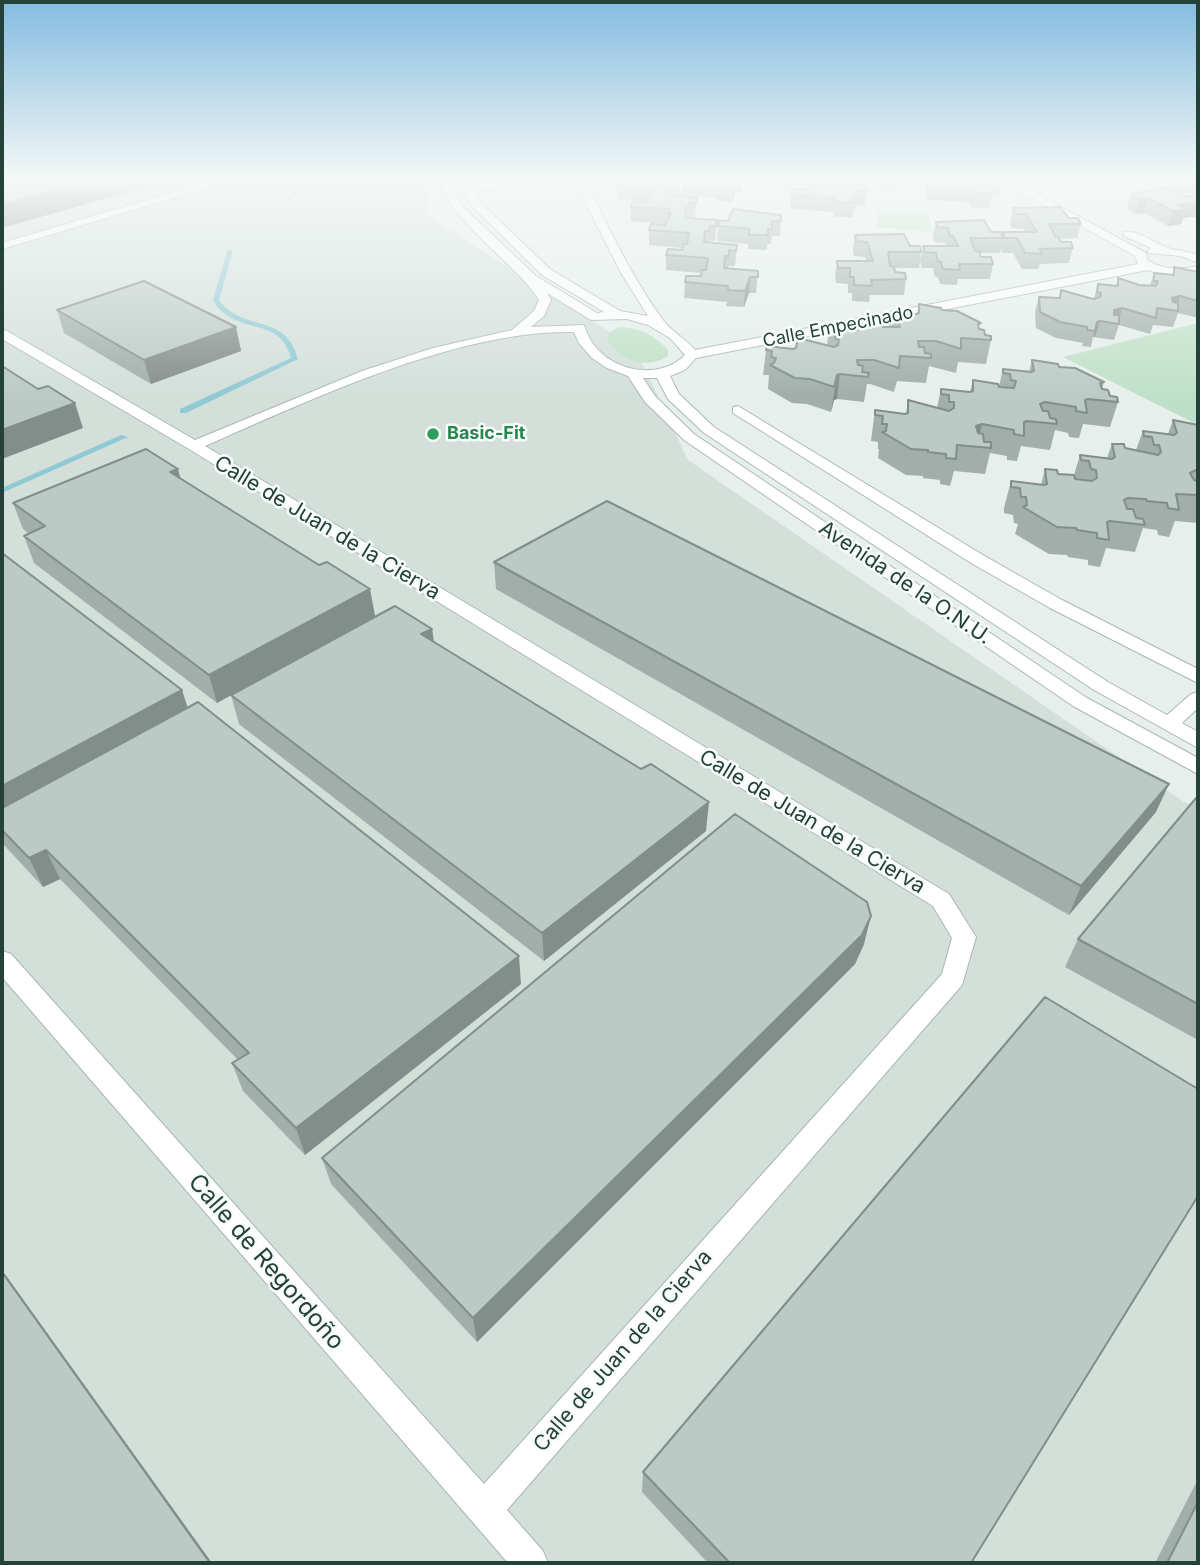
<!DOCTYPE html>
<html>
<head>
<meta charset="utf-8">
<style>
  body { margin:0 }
  #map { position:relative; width:1200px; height:1565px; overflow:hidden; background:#e6efeb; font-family:Inter,sans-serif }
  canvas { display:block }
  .frame { position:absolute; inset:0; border:4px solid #24423a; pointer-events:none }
</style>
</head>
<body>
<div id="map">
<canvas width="1200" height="1565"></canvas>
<div class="frame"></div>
</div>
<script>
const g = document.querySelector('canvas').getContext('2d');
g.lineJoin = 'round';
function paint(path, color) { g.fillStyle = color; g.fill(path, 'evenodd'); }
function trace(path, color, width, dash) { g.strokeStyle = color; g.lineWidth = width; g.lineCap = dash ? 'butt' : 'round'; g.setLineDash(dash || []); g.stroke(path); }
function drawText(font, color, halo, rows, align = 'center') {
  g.font = font + ' Inter,sans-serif'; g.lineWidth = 5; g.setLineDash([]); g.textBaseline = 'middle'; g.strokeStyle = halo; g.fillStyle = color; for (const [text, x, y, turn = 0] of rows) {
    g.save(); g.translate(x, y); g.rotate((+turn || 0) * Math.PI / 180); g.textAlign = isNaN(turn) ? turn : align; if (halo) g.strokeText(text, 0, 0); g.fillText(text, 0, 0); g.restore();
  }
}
const built = new Path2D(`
  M2,178H428L425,214L635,348L688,460L1184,802L1198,809V1563H2Z`);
const green = new Path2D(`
  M878,211L929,213L932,232L876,227Z
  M1198,323V425L1063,357Z
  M620,327C640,328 655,335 668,350V356C648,370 618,361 607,339L610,332Z`);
const stream = new Path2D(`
  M309,178H314L289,202H285V200Z
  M230,249L233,251L219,300C244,334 285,311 298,359L186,413H180V409L291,358C281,320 249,333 224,313C219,310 216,305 213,300L227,251Z
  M121,435L128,437L2,493V488Z`);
const minor = new Path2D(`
  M214,178H228L230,181L2,249V243L216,180Z
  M439,178H449L452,191L461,205L536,276L597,313L604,312L542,275L472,206L461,189L458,178H468L472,185L548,178H590L585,181C609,228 632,278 663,320C672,332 686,339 695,350L1138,264L1135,256L995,178H1008L1146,253L1147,260C1164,270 1179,270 1198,266V273C1180,278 1165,276 1148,270L696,358L685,370L670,376L679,394L714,427L1108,682L1167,715L1191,694L1198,692V708L1182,723L1198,732V748L1094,690L704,433L668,399L657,378H643L655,396L694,434L1087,698L1198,758V774L1073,706L684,440L645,402L628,376L607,368L592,358L579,343L574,332C459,329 310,400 205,446L949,894L976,937L962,985L507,1510L543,1551L548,1563H508L2,977V951L11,954L484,1484L942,974L952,938L933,906L189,449L2,339V330L7,331L195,440L362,371L433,348L512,330L534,311L539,300C513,259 449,223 439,178ZM575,182L621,273L648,316L620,311L550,269L481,203L475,191ZM547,293L591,320L627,319L648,325L670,338L685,355C659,381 611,372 591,341C588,336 586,330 584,325L531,327L544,316L551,300Z
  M1124,232C1140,230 1156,245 1171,249C1181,251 1189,251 1198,256V263L1181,256L1149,253L1147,251L1151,248L1124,236Z
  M738,406L983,555L1062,600L1198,669V683L1050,608L971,563L733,413V407Z`);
const wall = new Path2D(`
  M680,178L679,196L697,198L695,217H689V218L717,220L715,241H709L708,242L737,245L735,266H728V268L758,271L756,293H749L744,307L726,306L727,302L684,298L685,282L701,276L702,273L666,270V255L682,250L683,248L649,245V230L665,225V224L631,221V207L646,201L617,199V185L631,181Z
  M682,178H743L742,192H736L732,202L717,201V198L681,196Z
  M770,178H896L894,188L876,187L875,184L862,182L832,181V183L867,191L865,206L856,205L855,210H853L852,217H834L833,212L790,209L792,189H809V187L770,185Z
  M924,178H1001L1002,182L999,196H992L989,208L971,207L969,202L927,200L925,194L927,180H942Z
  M1053,178H1105L1084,182L1083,184L1070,185Z
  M1174,178H1198V216L1183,218L1181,224L1168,226L1144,213L1135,214L1127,208L1131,194L1178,193L1171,189ZM1188,192L1195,196L1187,197L1179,193Z
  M1013,208L1069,218L1081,224L1077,238L1059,239L1061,242L1073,248L1069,263L1040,264L1038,269H1022L1013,253H1002L1001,248L1000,253H980L981,257L993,264L990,279H958L957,285L940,284L938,277H935L933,268H922L920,261L923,246H946L945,243L935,242L933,236L936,222L991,232L1002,236L1003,232H1025L1023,229L1012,228L1010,223Z
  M781,215L780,236H772L771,244H767V250L748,249V244L717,241L719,220L728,221Z
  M855,235L910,246L921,252L919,268H894L895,272L906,279L904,295H870L869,302L852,301V293H848V284L836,283L835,277L837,261H866L865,257L854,256L853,250Z
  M1174,267L1198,272V318L1178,313L1173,327L1153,325L1150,334L1119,325L1114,340L1093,337L1091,347L1082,346L1083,343L1056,338L1036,328L1035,312L1039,297L1059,298L1061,290L1094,299L1098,284L1116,286L1118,278L1139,285H1150L1154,273L1172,275Z
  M919,304L942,310L980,329L985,335L991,340L986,364L958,362L956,373L929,366L926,383L897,381L894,392L870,384H867L864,402L837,399L834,400L831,412L807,404L792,403L768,389L769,375H763L766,350L793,349L827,345L829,328L855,331L887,327L890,312L917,314Z
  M57,310L236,327L241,351L151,384L64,333Z
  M1032,360L1104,382L1102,389L1118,402L1110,427L1083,424L1079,438L1069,437L1068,433L1055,430L1050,450L1021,446L1017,461L1007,460V456L990,453L985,474L954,471L950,486L940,484V480L923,478V476L906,475L878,458L879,449H878V442L871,441L875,410L905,414H906L908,400L937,408L941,389L970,392L973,380L999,386L1003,369L1029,372Z
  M1173,420L1198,425V523L1175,521L1169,537L1158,535L1157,530L1143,528L1135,552L1106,548L1100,567L1088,565V560L1068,557L1067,555L1049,554L1015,534L1018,524L1014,523L1013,515L1004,513V508L1011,481L1041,485L1045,469L1058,474L1074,475L1080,455L1107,458L1112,444L1136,450L1143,431L1168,434Z
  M180,479L375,616L246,687L432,629L434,642L706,831L544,961L239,724L231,695L217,703L34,563L24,536L29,534L23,529L13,503Z
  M2,553L188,708L521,984L305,1155L243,1091L232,1063L238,1060L60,879L43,887L3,844L2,842Z
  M494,562L1156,812L1069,915L496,589Z
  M1198,799V1040L1065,967L1078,939Z
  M864,944L855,964L477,1342L331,1184L322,1158Z
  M643,1472L971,1563H708L642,1492Z
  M1198,1479V1563H1155Z`);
const shadedWall = new Path2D(`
  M99,178H174V179L2,228V205Z
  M737,178L736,192L732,202L733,188Z
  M1072,178H1105L1084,182L1083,184L1070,185Z
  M1192,178L1188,192L1179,193L1184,179Z
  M1148,198L1144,213L1135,214L1139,199Z
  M1198,202V216L1183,218L1181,224L1168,226L1172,211L1178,205Z
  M750,277L749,293L744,307L745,291Z
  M1180,296L1176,310L1172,298Z
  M1122,308L1118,323L1110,322L1114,310Z
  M1100,321L1095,337H1093L1097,322Z
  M236,327L241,351L151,384L144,360Z
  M840,374L837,399L834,400L831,412L837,375Z
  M75,403L83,428L2,459V430Z
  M982,424L977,446L976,426Z
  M178,469L185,495L170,472Z
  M370,589L375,616L217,703L209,675Z
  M432,629L436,657L421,634Z
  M182,690L191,718L2,822V786Z
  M1169,784L1156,812L1069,915L1081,886Z
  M709,802L706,831L544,961L542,933Z
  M46,850L60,879L43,887L29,858Z
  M871,916L864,944L855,964L477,1342L473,1318Z
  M519,956L521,984L305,1155L296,1128Z
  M2,1270L212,1563H210L2,1272Z`);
const building = new Path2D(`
  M2,178H99L2,205Z
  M633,178H680L679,182L673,181L672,186H669L667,195L697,198L696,203H690L688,208H685L686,218L717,220L716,226H710L709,231H705L704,242L737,245L736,251L729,250V256H725L724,268L758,271V277H750L745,291L728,290V286L685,282L686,276H701L702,270H706L708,258L666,255L668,249L682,250L684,244H687L689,233L649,230L651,224L665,225L671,213H668L669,209L631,207L633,201L646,202L648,197H651L653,188L617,185L618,180L631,181Z
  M682,178H737L733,188L718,187V184L682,181Z
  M813,178H831V183L866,185L867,191H856L857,196H853L854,203L836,202L835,198L792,195V189H810V185H814Z
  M945,178H1001L1002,182H992L993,186H990L993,193H974L972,188L929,185L927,180H946Z
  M1166,187L1187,197L1198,195V202L1178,205L1186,210L1172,211L1148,198L1139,199L1131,194Z
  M1060,207L1069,218H1078L1081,224H1049L1055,236L1058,237L1061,242H1071L1073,248L1040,249L1042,254L1025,253L1017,238H1005L1003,232H1037L1026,214H1015L1013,208Z
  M733,209L781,215V221H772V229H768V235H749L750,229L718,226L719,220L728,221Z
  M984,220L991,232H1001L1003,238H970L975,251H979L981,257H991L993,264H959L960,270L943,269L941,262H938L936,253L925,252L923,246H958L953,236H950L948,228L937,227L936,222Z
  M904,234L910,246H920L921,252H888L890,266L894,267L895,272L905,273L906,279L871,280L872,286L854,285V277H850V268H838L837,261H873L867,242L856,241L855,235Z
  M1174,267L1198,272V301L1180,296L1172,298L1173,302L1178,303V311L1157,308L1156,318L1122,308L1114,310V315H1119V324L1100,321L1097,322L1095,331L1087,330V327L1060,322L1040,312L1039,297L1060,298L1061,290L1093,299L1100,297L1101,293L1097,292L1098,284L1118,286V278L1139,285L1156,286L1158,281H1154V273L1174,275Z
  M144,281L236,327L144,360L57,310Z
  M919,304L941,308L942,310L957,311L981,323L978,324L979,329L984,330L985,335L991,336V340L961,338V349L936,341H918L919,347H924L925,353L931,354V358L900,356L899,368L874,360H857L858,365L863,366L862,372L869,373L868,377L840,374L837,375L834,387L810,379L795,378L770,365L774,363L776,358L771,357L772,351L766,350L767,346L793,349L796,348L798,338L834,347L838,345L839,339H835L836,333L829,332V328L855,331L858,330L860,320L882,325L883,327H900L896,316L889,315L890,312L916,314L919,313Z
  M1032,360L1058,364L1059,367L1075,368L1104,382L1100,383L1102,389L1108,390L1110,396L1117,397L1118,402L1088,399L1085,400L1087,413L1076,411V407L1045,402L1040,404L1043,411H1048L1050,418L1056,419L1057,424L1027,421L1024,422V436L1014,434V430L982,424L976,426L978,433L983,434L984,442H991V448L957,445L956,459L946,458V454L928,452V450L911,449L882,432L886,431L887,424H882L883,416L875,415V410L905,414L908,413V400L949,411L954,408V402H949V395L941,394V389L970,392L973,391V380L998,384L999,387L1014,388L1016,381L1011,380L1010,374L1003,373V369L1031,372L1034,371Z
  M2,366L38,389L48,386L75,403L2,430Z
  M1173,420L1198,425V470H1196L1190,473L1194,480L1198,481V495L1176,494L1179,510L1168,508L1167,503L1147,501L1146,499L1128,498L1124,500L1127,509H1133L1136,518L1143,519L1145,525L1110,521L1107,522L1109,540L1097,538V533L1077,530L1076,528L1057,527L1023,507L1027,505L1026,497H1021L1020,488L1011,487V481L1044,485L1047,484L1045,469L1057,470L1058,474L1074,475L1075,479L1092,481L1097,478L1096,470L1091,469L1089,461L1081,460L1080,455L1112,459L1115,457L1112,444H1124L1125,448L1158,455L1161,452L1159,445H1154L1152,437L1144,436L1143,431L1174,435L1177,433Z
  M146,449L178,469L170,472L319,565L327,562L370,589L209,675L24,536L45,526L13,503Z
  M607,501L1169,784L1081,886L494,562Z
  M2,553L182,690L2,786Z
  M395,606L432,629L421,634L641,769L651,764L709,802L542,933L231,695Z
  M198,702L519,956L296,1128L232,1063L249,1053L46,850L29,858L2,830V808Z
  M1196,798L1198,799V1004L1078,939Z
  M735,814L867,902L871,916L862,935L473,1318L322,1158Z
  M1045,997L1198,1089V1196L971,1563H730L643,1472Z
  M2,1272L210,1563H2Z
  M1198,1502V1563H1167Z`);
const markers = [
  [433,434,7,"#2e9e5b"]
];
const farStreetnames = [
  ["Calle Empecinado",838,327,-11]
];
const farLeisurenames = [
  ["Basic-Fit",447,434]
];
const streetNames = [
  ["Calle de Juan de la Cierva",327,528,31],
  ["Avenida de la O.N.U.",905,583,34],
  ["Calle de Juan de la Cierva",812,822,31],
  ["Calle de Juan de la Cierva",623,1351,-49]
];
const nearStreetnames = [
  ["Calle de Regordoño",266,1262,49]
];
paint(built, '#d4dfda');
paint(green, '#bfe0c8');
paint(stream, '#8ec9d4');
trace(minor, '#a8b8b2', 2);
paint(minor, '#fff');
paint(wall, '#a1aea9');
paint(shadedWall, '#838d89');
paint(building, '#bbcac4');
trace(building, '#838d89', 2);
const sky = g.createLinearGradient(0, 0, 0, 398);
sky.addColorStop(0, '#84bce0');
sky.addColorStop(0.45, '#f4f8f6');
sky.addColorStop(1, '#f4f8f600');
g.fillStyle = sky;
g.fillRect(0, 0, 1200, 398);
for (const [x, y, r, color] of markers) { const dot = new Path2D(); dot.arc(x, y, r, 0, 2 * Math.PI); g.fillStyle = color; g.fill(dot); trace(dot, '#f7fbf9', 2.5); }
drawText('18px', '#24423a', '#f7fbf9', farStreetnames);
drawText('bold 18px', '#27864d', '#f7fbf9', farLeisurenames, 'left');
drawText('21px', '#24423a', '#f7fbf9', streetNames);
drawText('24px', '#24423a', '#f7fbf9', nearStreetnames);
</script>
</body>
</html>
